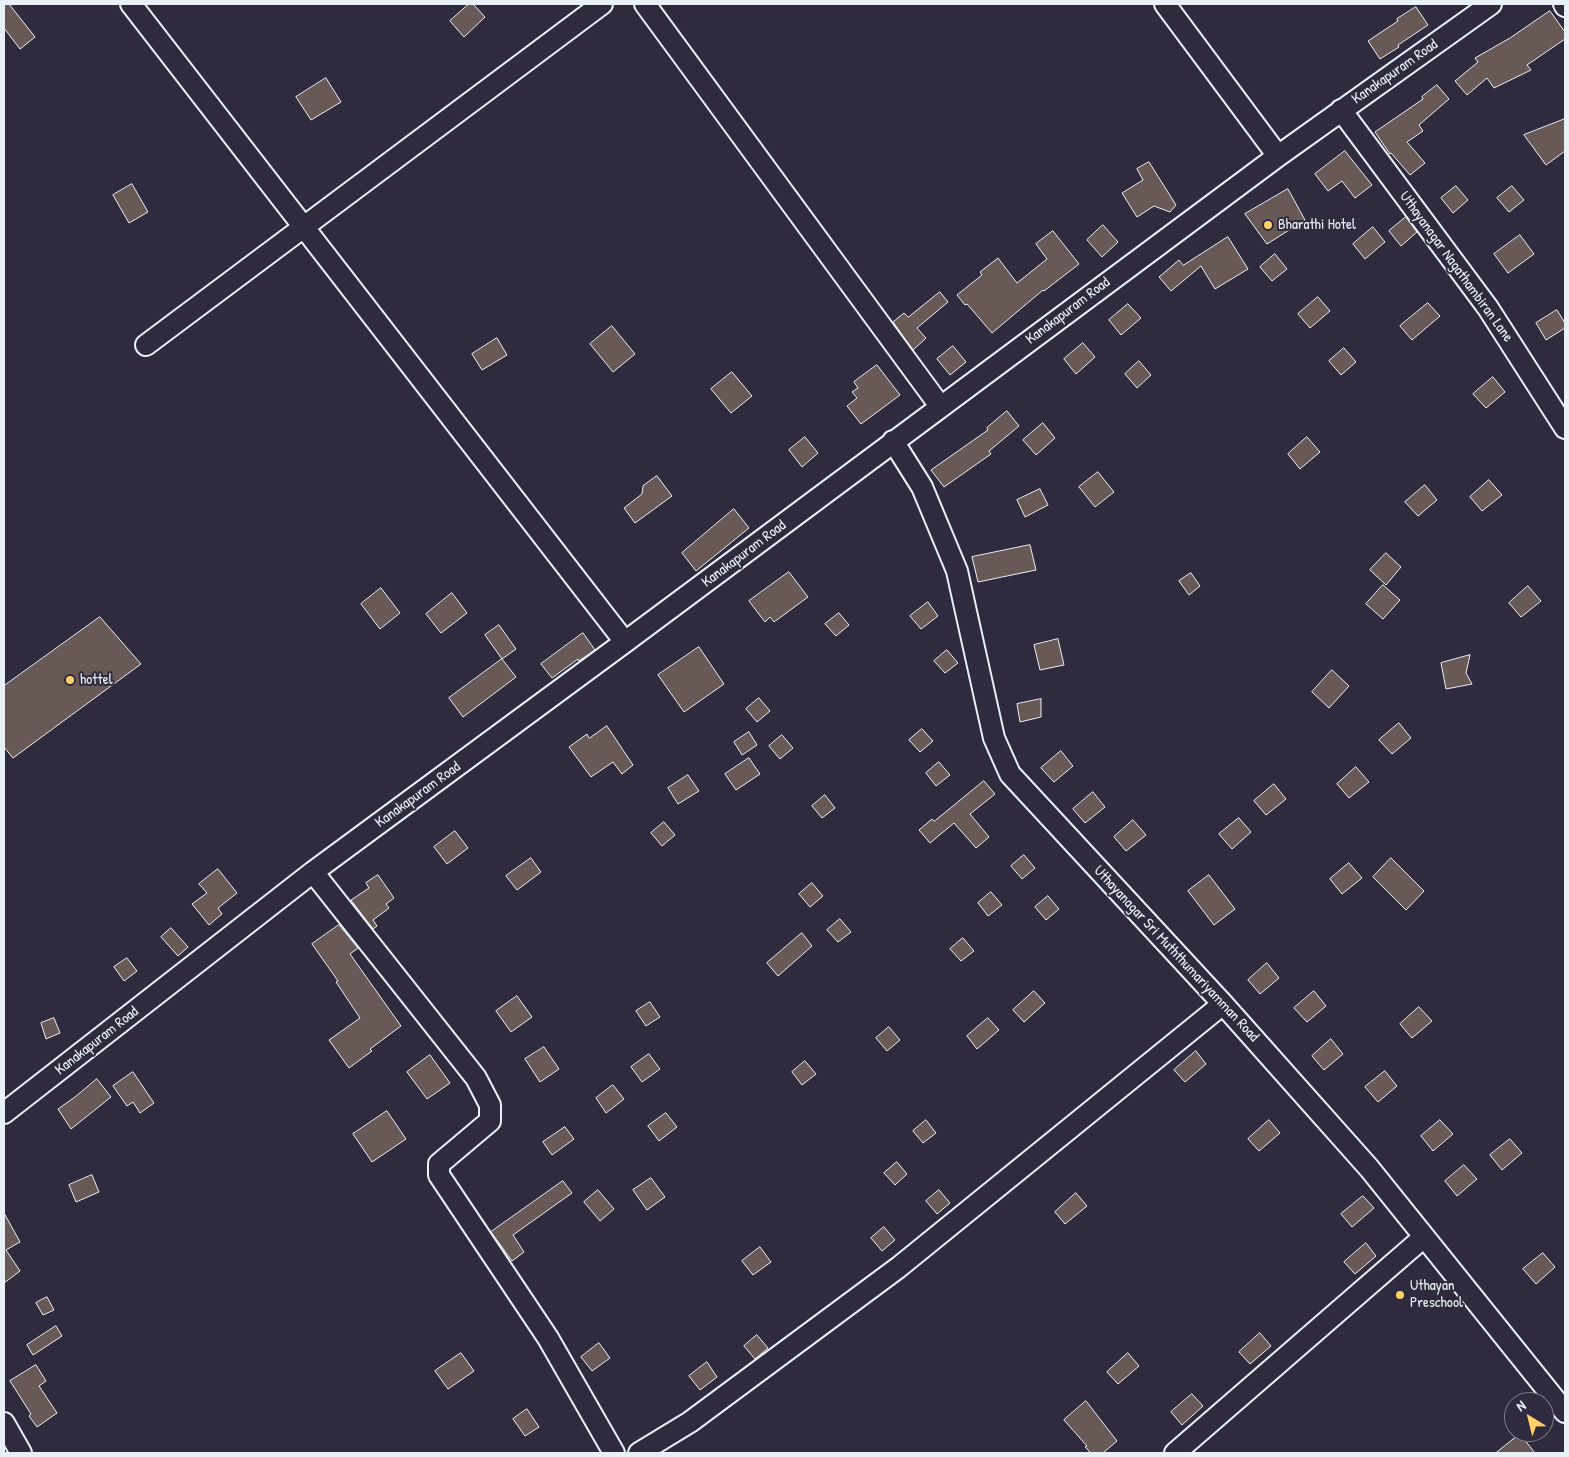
<!DOCTYPE html>
<html>
<head>
<meta charset="utf-8">
<style>
  body { margin:0 }
  #map { position:relative; width:1569px; height:1457px; overflow:hidden; background:#2f2a3d; font-family:"Patrick Hand",sans-serif }
  canvas { display:block }
  .frame { position:absolute; inset:0; border:5px solid #e8f1f8; pointer-events:none }
  .north { position:absolute; left:1504px; top:1392px; width:50px; height:50px; box-sizing:border-box; background:#2f2a3d; border:1px solid #797a88; border-radius:50%; rotate:324deg; font-size:14px; font-weight:700; line-height:20px; text-align:center; color:#e8f1f8 }
  .north::after { content:''; display:block; margin:auto; width:18px; height:22px; background:#ffd166; clip-path:polygon(50% 0,100% 100%,50% 72%,0 100%) }
</style>
</head>
<body>
<div id="map">
<canvas width="1569" height="1457"></canvas>
<div class="frame"></div>
<div class="north">N</div>
</div>
<script>
const g = document.querySelector('canvas').getContext('2d');
g.lineJoin = 'round';
function paint(path, color) { g.fillStyle = color; g.fill(path, 'evenodd'); }
function trace(path, color, width, dash) { g.strokeStyle = color; g.lineWidth = width; g.lineCap = dash ? 'butt' : 'round'; g.setLineDash(dash || []); g.stroke(path); }
function drawText(font, color, halo, rows, align = 'center') {
  g.font = font + ' "Patrick Hand",sans-serif'; g.lineWidth = 4; g.setLineDash([]); g.textBaseline = 'middle'; g.strokeStyle = halo; g.fillStyle = color; for (const [text, x, y, turn = 0] of rows) {
    g.save(); g.translate(x, y); g.rotate((+turn || 0) * Math.PI / 180); g.textAlign = isNaN(turn) ? turn : align; if (halo) g.strokeText(text, 0, 0); g.fillText(text, 0, 0); g.restore();
  }
}
const building = new Path2D(`
  M4,4H9L35,37L20,49L4,28Z
  M469,4H473L485,17L464,37L450,21Z
  M1416,7L1428,25L1398,45L1399,47L1380,59L1368,41L1398,21L1397,19Z
  M1550,11L1565,32V39L1527,65L1531,70L1494,88L1487,78L1467,95L1455,81L1478,62L1475,58L1510,38Z
  M326,78L341,102L311,120L296,97Z
  M1437,85L1449,99L1419,125L1423,131L1407,142L1425,163L1410,175L1391,153L1390,154L1375,132L1423,99L1422,97Z
  M1565,119V151L1546,165L1524,135Z
  M1345,151L1372,185L1355,198L1342,181L1328,191L1315,174Z
  M1149,162L1176,205L1170,212L1154,206L1137,217L1122,193L1143,180L1137,169Z
  M132,184L148,212L129,223L113,195Z
  M1456,186L1468,200L1453,213L1441,198Z
  M1512,186L1524,200L1509,212L1497,198Z
  M1288,189L1305,220L1267,244L1245,214Z
  M1406,217L1417,232L1401,246L1389,231Z
  M1103,225L1118,242L1102,257L1087,240Z
  M1373,227L1385,242L1365,259L1353,244Z
  M1053,231L1079,264L1044,291L1043,290L992,333L967,304L965,305L957,295L982,275L980,272L998,258L1017,283L1047,259L1036,244Z
  M1520,235L1534,254L1508,273L1494,254Z
  M1228,237L1248,269L1215,289L1201,266L1171,291L1159,277L1179,260L1183,265Z
  M1275,254L1287,269L1272,281L1260,267Z
  M940,292L948,302L917,328L926,338L913,350L893,322L904,313L908,317Z
  M1318,297L1330,311L1310,328L1298,314Z
  M1428,303L1440,316L1412,340L1400,326Z
  M1128,304L1141,318L1121,335L1109,320Z
  M1557,310L1565,323V328L1546,340L1536,323Z
  M612,326L635,354L613,372L590,344Z
  M497,338L507,355L482,370L472,354Z
  M1083,343L1095,357L1076,374L1064,359Z
  M953,346L966,362L950,375L937,359Z
  M1344,348L1356,362L1341,375L1329,361Z
  M1139,361L1151,375L1137,388L1125,374Z
  M877,365L900,395L861,424L847,406L857,398L852,392L858,388L854,382Z
  M732,372L752,396L731,413L711,389Z
  M1493,377L1505,392L1486,408L1473,394Z
  M1007,411L1019,426L989,451L991,454L944,487L931,470L988,430L987,428Z
  M1043,423L1055,438L1036,455L1023,440Z
  M805,437L818,453L802,467L789,450Z
  M1307,437L1320,452L1300,469L1288,454Z
  M1098,472L1114,492L1095,507L1079,487Z
  M657,476L672,496L635,523L624,508L642,494L643,486Z
  M1489,480L1502,495L1482,511L1470,497Z
  M1425,485L1437,500L1418,516L1405,502Z
  M1040,489L1048,505L1025,517L1017,500Z
  M734,509L749,528L696,571L682,553Z
  M1030,545L1036,570L978,582L972,557Z
  M1386,553L1401,567L1386,585L1370,570Z
  M789,572L808,597L774,622L770,617L765,622L749,601Z
  M1191,573L1200,586L1189,595L1179,581Z
  M1383,585L1400,600L1383,619L1366,604Z
  M1528,586L1541,601L1521,617L1509,603Z
  M381,588L400,613L380,629L361,604Z
  M452,593L467,613L441,633L426,614Z
  M928,602L938,616L921,629L910,616Z
  M839,613L849,625L836,636L825,624Z
  M100,617L141,664L13,758L4,747V686Z
  M499,625L516,649L502,659L485,635Z
  M583,633L595,650L579,661L578,659L552,678L541,664Z
  M1058,639L1064,665L1040,670L1034,645Z
  M699,647L724,684L684,712L658,675Z
  M947,650L958,663L945,673L934,661Z
  M1470,655L1466,673L1472,684L1446,689L1441,663Z
  M502,659L516,677L463,717L449,698Z
  M1332,670L1349,686L1329,708L1312,692Z
  M759,698L770,711L757,722L746,709Z
  M1041,699V717L1020,722L1017,704Z
  M1399,723L1411,738L1392,754L1379,740Z
  M607,726L633,765L622,774L613,762L591,777L569,747L587,734L589,738Z
  M922,729L933,741L920,752L909,740Z
  M749,732L757,745L742,755L734,742Z
  M782,735L793,748L780,759L769,746Z
  M1061,751L1073,766L1054,782L1041,768Z
  M749,758L760,774L736,790L725,774Z
  M939,762L950,775L936,786L926,773Z
  M1356,767L1369,782L1349,798L1337,784Z
  M688,775L699,791L678,804L668,788Z
  M984,781L995,794L970,814L989,837L976,848L954,823L930,843L919,830L932,819L934,821Z
  M1274,784L1286,799L1266,815L1254,801Z
  M1093,792L1105,807L1085,823L1073,809Z
  M825,795L835,808L822,818L812,806Z
  M1239,818L1251,832L1232,849L1219,834Z
  M1133,820L1146,835L1126,851L1114,837Z
  M664,822L675,835L662,846L651,833Z
  M455,831L468,848L447,864L434,847Z
  M1024,855L1035,868L1022,879L1011,866Z
  M531,858L541,872L517,890L506,876Z
  M1391,858L1424,891L1406,910L1373,877Z
  M1349,863L1362,878L1342,894L1330,879Z
  M218,869L237,893L218,908L222,914L209,925L192,904L207,893L199,884Z
  M378,875L394,898L386,904L389,908L373,920L377,926L373,929L351,900L369,888L366,883Z
  M1209,875L1235,909L1214,925L1188,891Z
  M812,883L823,896L810,907L799,894Z
  M991,892L1002,905L988,916L978,903Z
  M1048,896L1059,909L1046,920L1035,907Z
  M840,919L851,932L838,942L827,930Z
  M339,925L358,948L350,954L401,1026L370,1049L372,1051L349,1068L329,1040L360,1018L336,982L338,981L312,944Z
  M171,928L188,947L178,956L161,937Z
  M802,933L812,946L778,976L767,963Z
  M963,938L974,951L961,961L950,949Z
  M127,958L137,971L124,981L114,967Z
  M1267,963L1279,978L1260,994L1248,980Z
  M1034,991L1045,1003L1024,1022L1013,1010Z
  M1314,991L1326,1006L1307,1022L1294,1008Z
  M517,996L532,1017L511,1032L496,1011Z
  M650,1002L660,1017L646,1026L636,1011Z
  M1419,1007L1432,1021L1412,1038L1400,1024Z
  M54,1018L60,1033L46,1039L41,1023Z
  M988,1018L999,1030L977,1049L967,1036Z
  M889,1027L900,1040L887,1051L876,1038Z
  M1331,1039L1343,1054L1324,1070L1312,1056Z
  M544,1047L559,1069L540,1082L525,1059Z
  M1196,1051L1206,1064L1185,1082L1174,1070Z
  M649,1054L660,1069L642,1082L631,1067Z
  M430,1055L450,1083L427,1099L407,1072Z
  M805,1061L816,1074L802,1085L792,1072Z
  M1385,1071L1397,1086L1378,1102L1365,1087Z
  M133,1072L154,1103L140,1113L133,1102L127,1106L113,1086Z
  M97,1079L111,1097L71,1129L58,1109L75,1097Z
  M613,1085L624,1099L606,1113L596,1098Z
  M387,1111L406,1139L372,1162L353,1134Z
  M666,1113L677,1127L659,1141L648,1126Z
  M926,1120L936,1133L923,1143L913,1131Z
  M1269,1120L1280,1133L1259,1151L1248,1139Z
  M1440,1120L1453,1134L1433,1151L1421,1136Z
  M565,1127L574,1139L552,1155L543,1142Z
  M1510,1139L1522,1153L1502,1170L1490,1155Z
  M897,1162L907,1174L895,1185L884,1173Z
  M1464,1165L1477,1179L1457,1196L1445,1181Z
  M92,1175L99,1192L76,1202L69,1185Z
  M651,1178L665,1197L647,1210L633,1190Z
  M563,1181L572,1193L513,1235L524,1252L512,1261L491,1232Z
  M598,1190L614,1209L600,1221L584,1202Z
  M939,1190L950,1203L937,1214L926,1201Z
  M1076,1193L1087,1206L1065,1224L1055,1212Z
  M1363,1196L1374,1208L1352,1227L1341,1214Z
  M4,1213L20,1242L6,1250L20,1271L4,1283Z
  M884,1227L895,1240L882,1251L871,1238Z
  M1366,1243L1376,1256L1355,1274L1344,1262Z
  M760,1247L771,1262L753,1275L742,1261Z
  M1543,1253L1555,1267L1536,1284L1523,1269Z
  M47,1297L54,1310L43,1315L36,1303Z
  M56,1326L62,1336L33,1355L27,1345Z
  M1260,1333L1271,1346L1250,1364L1239,1352Z
  M757,1335L768,1348L755,1359L744,1346Z
  M599,1343L610,1358L592,1371L581,1357Z
  M461,1353L474,1371L448,1389L435,1371Z
  M1128,1353L1139,1366L1118,1384L1107,1372Z
  M707,1362L717,1377L700,1390L689,1376Z
  M36,1365L46,1381L39,1386L57,1413L37,1427L29,1416L31,1414L10,1381Z
  M1192,1394L1203,1406L1182,1425L1171,1412Z
  M1086,1401L1117,1441L1103,1453H1091L1085,1447L1087,1446L1064,1420Z
  M527,1409L539,1427L525,1436L513,1419Z
  M1520,1434L1535,1453H1496Z`);
const minor = new Path2D(`
  M131,4L625,642
  M645,4L940,406
  M1165,4L1278,156
  M1564,4L1565,6
  M1341,110L1488,308L1565,428
  M146,345L602,4
  M893,441L922,487L957,571L994,738L1010,774L1223,1004L1369,1168L1565,1412
  M313,872L476,1078L490,1105V1121L439,1164V1175L548,1338L614,1453
  M4,1113L313,872L625,642L1278,156L1491,4
  M4,1423L21,1453
  M639,1453L690,1422L899,1267L1223,1004
  M1175,1453L1424,1237`);
const markers = [
  [1268,225,5,"#ffd166"],
  [70,680,5,"#ffd166"],
  [1400,1295,5,"#ffd166"]
];
const streetNames = [
  ["Kanakapuram Road",1395,72,-35],
  ["Uthayanagar Nagathambiran Lane",1456,267,54],
  ["Kanakapuram Road",1068,311,-37],
  ["Kanakapuram Road",744,554,-37],
  ["Kanakapuram Road",418,795,-36],
  ["Uthayanagar Sri Muththumariyamman Road",1176,954,47],
  ["Kanakapuram Road",97,1041,-38]
];
const poiNames = [
  ["Bharathi Hotel",1278,225],
  ["hottel",80,680],
  ["Uthayan",1410,1286],
  ["Preschool",1410,1303]
];
paint(building, '#685956');
trace(building, '#e8f1f8', 1);
trace(minor, '#e8f1f8', 24);
trace(minor, '#2f2a3d', 20);
for (const [x, y, r, color] of markers) { const dot = new Path2D(); dot.arc(x, y, r, 0, 2 * Math.PI); g.fillStyle = color; g.fill(dot); trace(dot, '#2f2a3d', 2); }
drawText('15px', '#e8f1f8', '#2f2a3d', streetNames);
drawText('15px', '#e8f1f8', '#2f2a3d', poiNames, 'left');
</script>
</body>
</html>
